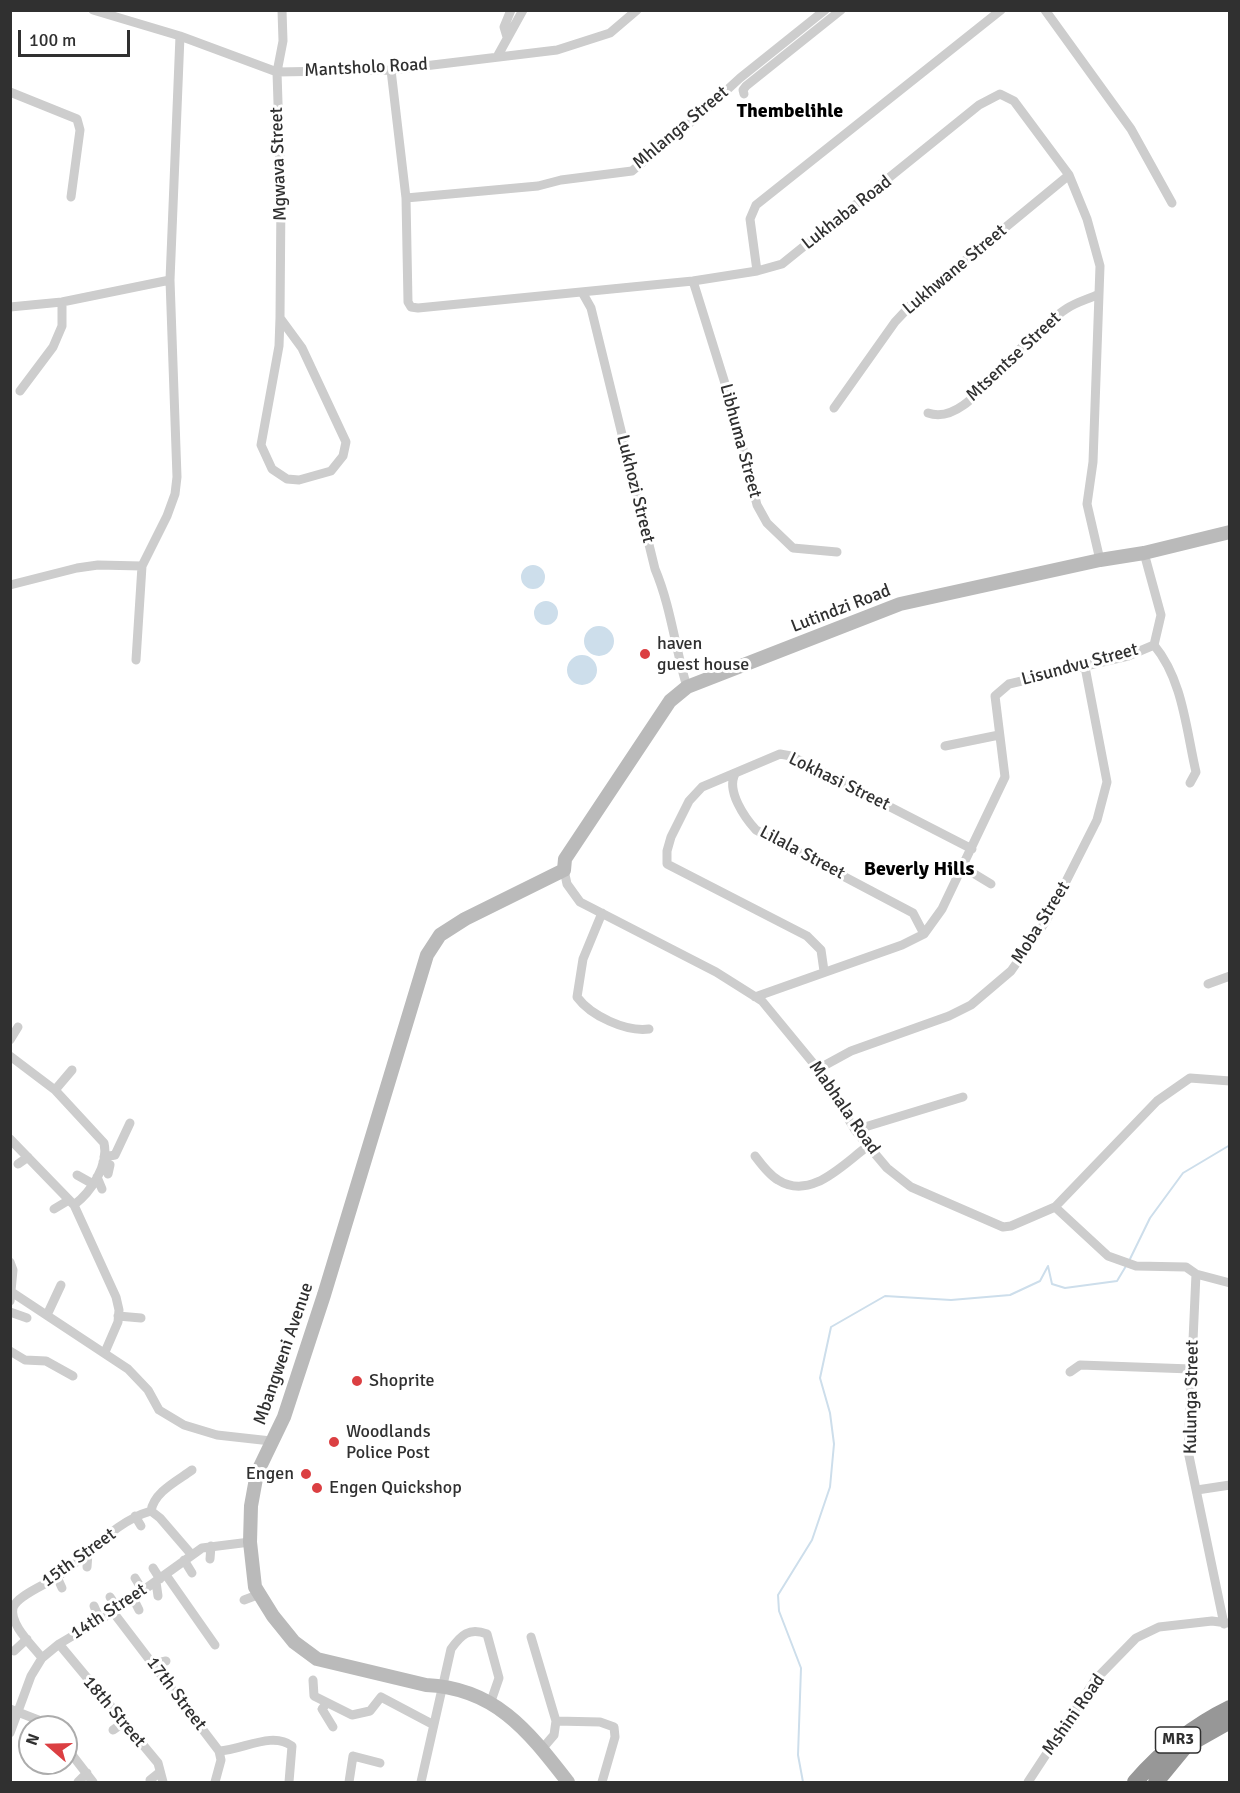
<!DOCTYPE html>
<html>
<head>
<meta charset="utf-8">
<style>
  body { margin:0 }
  #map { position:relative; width:1240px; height:1793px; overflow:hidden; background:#fff; font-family:Signika,sans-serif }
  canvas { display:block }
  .frame { position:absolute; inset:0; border:12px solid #303030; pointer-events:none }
  .north { position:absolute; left:18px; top:1715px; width:60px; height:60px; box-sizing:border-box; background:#fff; border:2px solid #acacac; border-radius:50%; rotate:290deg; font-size:16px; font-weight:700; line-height:24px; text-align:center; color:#303030 }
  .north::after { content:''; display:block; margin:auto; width:21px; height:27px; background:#db3f42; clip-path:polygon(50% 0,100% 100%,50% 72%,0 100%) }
  .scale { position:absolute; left:18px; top:30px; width:112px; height:27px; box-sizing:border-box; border:3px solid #303030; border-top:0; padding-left:8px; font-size:18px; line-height:21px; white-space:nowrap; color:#303030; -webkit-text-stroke:4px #fff; paint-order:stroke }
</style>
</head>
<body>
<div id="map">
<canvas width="1240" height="1793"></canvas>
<div class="frame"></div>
<div class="north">N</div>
<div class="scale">100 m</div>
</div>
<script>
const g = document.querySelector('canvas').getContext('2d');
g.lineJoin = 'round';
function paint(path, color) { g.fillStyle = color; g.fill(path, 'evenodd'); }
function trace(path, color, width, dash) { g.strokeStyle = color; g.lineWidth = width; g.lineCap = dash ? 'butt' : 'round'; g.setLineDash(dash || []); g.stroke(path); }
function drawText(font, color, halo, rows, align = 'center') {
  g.font = font + ' Signika,sans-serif'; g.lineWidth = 6; g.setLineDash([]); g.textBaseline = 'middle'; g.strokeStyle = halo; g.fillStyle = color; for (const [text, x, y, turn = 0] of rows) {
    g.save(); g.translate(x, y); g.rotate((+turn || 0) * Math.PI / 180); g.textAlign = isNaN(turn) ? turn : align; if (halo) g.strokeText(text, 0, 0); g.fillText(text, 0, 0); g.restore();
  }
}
const water = new Path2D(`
  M521 577a12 12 0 1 1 24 0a12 12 0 1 1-24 0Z
  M534 613a12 12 0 1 1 24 0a12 12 0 1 1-24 0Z
  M584 641a15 15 0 1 1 30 0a15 15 0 1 1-30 0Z
  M567 670a15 15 0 1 1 30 0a15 15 0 1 1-30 0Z`);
const stream = new Path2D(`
  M1129,1261L1150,1218L1183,1173L1230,1145
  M803,1782L798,1755L801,1668L779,1611L778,1595L812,1540L830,1487L834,1444L830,1413L820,1378L831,1327L885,1296L951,1300L1010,1295L1040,1281L1048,1266L1052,1284L1065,1288L1117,1281L1126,1266`);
const street = new Path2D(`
  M93,10L180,36L277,72L391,70L557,50L610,33L637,10
  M1045,10L1131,129L1172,203
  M507,37L504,27L511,10
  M497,57L523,10
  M391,70L406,198L408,302L411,307L418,308L693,281L757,271L782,264L979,105L1000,94L1014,101L1069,175L1087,219L1100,266L1093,462L1087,504L1100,560
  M10,92L77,119L80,130L71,197
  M744,94L743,90L746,86L841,10
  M406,198L538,186L561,180L632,171L703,112L740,78L825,10
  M757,271L750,219L756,205L1001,10
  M693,281L733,409L757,505L767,523L793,548L837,552
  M582,292L591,308L655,569C671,607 675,648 687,687
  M10,307L62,302L170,280
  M280,318L302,348L346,442L343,456L331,471L299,480L287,479L272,469L261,445L279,346L280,318L281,196L277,72L283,41L282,10
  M20,391L53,347L62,326V302
  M834,408L895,322L910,306L1069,175
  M928,413C960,424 988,379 1007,361C1026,344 1045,323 1066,309C1076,302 1089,299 1099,294
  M10,585L77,568L98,565L142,566
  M1154,645C1183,680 1186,729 1196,772L1190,783
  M136,660L142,566L167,516L175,494L177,477L170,280L180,36
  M945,746L999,735
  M735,774C726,791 745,818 756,830L913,913L924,934
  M963,867L991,884
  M564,870L567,884L580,902L716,972L762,1001L818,1069L855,1130L887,1168L911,1187L1003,1227L1011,1226L1055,1207L1157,1101L1190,1078L1230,1081
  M602,913L583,959L577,997C591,1016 626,1032 649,1029
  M824,971L821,950L807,936L667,864V851L671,837L689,801L702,787L780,754L791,756L972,849
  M1208,984L1230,976
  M755,997L902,945L924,934L942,909L1005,777L995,696L1009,684L1128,656L1154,645L1161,615L1144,553
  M10,1040L18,1027
  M10,1056L55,1090L104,1143C109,1165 91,1192 74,1205
  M818,1069L851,1051L949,1016L971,1005L1011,971L1046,921L1097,820L1107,782L1085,667
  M55,1090L72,1070
  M855,1130L963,1097
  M10,1139L74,1205L116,1297L119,1310L118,1322L105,1352
  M755,1156C761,1164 769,1175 778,1180C811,1201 843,1164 868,1146
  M104,1157L115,1155L130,1123
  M103,1162L110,1165L108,1174
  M18,1164L28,1157
  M77,1175L93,1184
  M97,1177L102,1189
  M1055,1207L1108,1256L1136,1266L1186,1267L1196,1274L1230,1283
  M54,1209L69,1200
  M10,1262L13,1270L10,1301
  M1196,1274L1188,1451L1224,1624
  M10,1291L128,1369L148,1390L159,1410L184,1425L217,1435L271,1441
  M10,1312L27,1318
  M47,1315L61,1285
  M118,1316L141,1318
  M10,1351L25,1360L46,1361L73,1376
  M1070,1372L1080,1365L1191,1369
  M1197,1490L1230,1485
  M151,1511C154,1492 177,1481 192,1470
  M135,1516L141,1526
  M210,1559L211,1546
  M184,1560L192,1573
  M87,1567L88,1553
  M153,1568L160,1579
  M166,1575L215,1645
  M57,1577L62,1588
  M135,1578L143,1591
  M156,1582L158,1596
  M110,1597L118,1609
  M133,1598L139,1610
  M244,1600L260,1594
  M94,1606L100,1620
  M113,1612L219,1751L221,1760L215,1782
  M531,1637L556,1721L554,1735L542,1749
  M59,1644L158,1763L163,1782
  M14,1651L27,1639
  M42,1658C33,1646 9,1624 13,1608C16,1596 47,1584 57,1577C88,1556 115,1521 151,1511L160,1518L191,1554
  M153,1664L166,1661
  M313,1680L314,1696L352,1715L370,1711L381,1697L432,1724
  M326,1704L322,1709L333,1727
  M10,1709L46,1723L50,1727
  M556,1721L600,1722L614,1727L615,1737L602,1782
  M113,1730L123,1723
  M10,1733L31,1676L42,1658L59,1644L113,1612L202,1548L250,1542
  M66,1747L93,1782
  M219,1751C243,1750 272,1731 292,1746L289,1782
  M150,1780L160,1772
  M78,1782L87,1773
  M349,1782L353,1756L380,1763
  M421,1782L451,1649C461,1635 469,1627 487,1634L499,1678L490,1704
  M1028,1782L1095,1680L1136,1638L1159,1627L1212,1621L1227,1623`);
const secondary = new Path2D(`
  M568,1782C529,1732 496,1688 426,1685L317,1659L294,1642L273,1616L255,1587L250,1542L251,1506L257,1473L284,1417L324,1295L427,955L440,935L465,919L564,870L565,859L670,701L687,687L900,604L1100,560L1144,553L1230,532`);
const highway = new Path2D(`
  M1191,1743L1230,1721
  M1135,1782C1162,1751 1193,1726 1230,1708
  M1156,1782L1184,1748`);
const markers = [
  [645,654,6,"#db3f42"],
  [357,1381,6,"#db3f42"],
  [334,1442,6,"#db3f42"],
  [306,1474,6,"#db3f42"],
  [317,1488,6,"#db3f42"]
];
const shields = [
  [1178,1740,45]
];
const shieldNames = [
  ["MR3",1178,1740]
];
const streetNames = [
  ["Mantsholo Road",366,68,-3],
  ["Mhlanga Street",681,128,-40],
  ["Mgwava Street",279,164,-92],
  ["Lukhaba Road",847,213,-38],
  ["Lukhwane Street",955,270,-40],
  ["Mtsentse Street",1014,357,-43],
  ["Libhuma Street",740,441,75],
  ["Lukhozi Street",635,489,76],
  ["Lutindzi Road",841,609,-21],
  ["Lisundvu Street",1080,665,-15],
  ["Lokhasi Street",839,782,26],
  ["Lilala Street",802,853,28],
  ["Moba Street",1041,923,-58],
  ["Mabhala Road",844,1108,55],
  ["Mbangweni Avenue",284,1354,-71],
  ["Kulunga Street",1192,1397,-89],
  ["15th Street",79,1558,-36],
  ["14th Street",109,1612,-33],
  ["17th Street",176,1694,53],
  ["18th Street",114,1712,50],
  ["Mshini Road",1074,1715,-55]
];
const poiNames = [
  ["haven",657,644],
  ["guest house",657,665],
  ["Shoprite",369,1381],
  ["Woodlands",346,1432],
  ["Police Post",346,1453],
  ["Engen",294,1474,"right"],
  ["Engen Quickshop",329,1488]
];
const neighbourhoodNames = [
  ["Thembelihle",790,112],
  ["Beverly Hills",919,870]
];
paint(water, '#cddeeb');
trace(stream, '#cddeeb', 2);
trace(street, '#cdcdcd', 9);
trace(secondary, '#bababa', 14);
trace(highway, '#979797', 16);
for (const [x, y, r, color] of markers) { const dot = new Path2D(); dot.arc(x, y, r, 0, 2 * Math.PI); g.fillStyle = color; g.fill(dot); trace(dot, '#fff', 2); }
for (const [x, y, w] of shields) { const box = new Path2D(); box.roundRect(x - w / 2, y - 13, w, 26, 4.5); g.fillStyle = '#fff'; g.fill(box); trace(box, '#303030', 1.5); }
drawText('bold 16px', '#303030', null, shieldNames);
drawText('18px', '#303030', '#fff', streetNames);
drawText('18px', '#303030', '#fff', poiNames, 'left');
drawText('bold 20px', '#000', '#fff', neighbourhoodNames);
</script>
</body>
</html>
